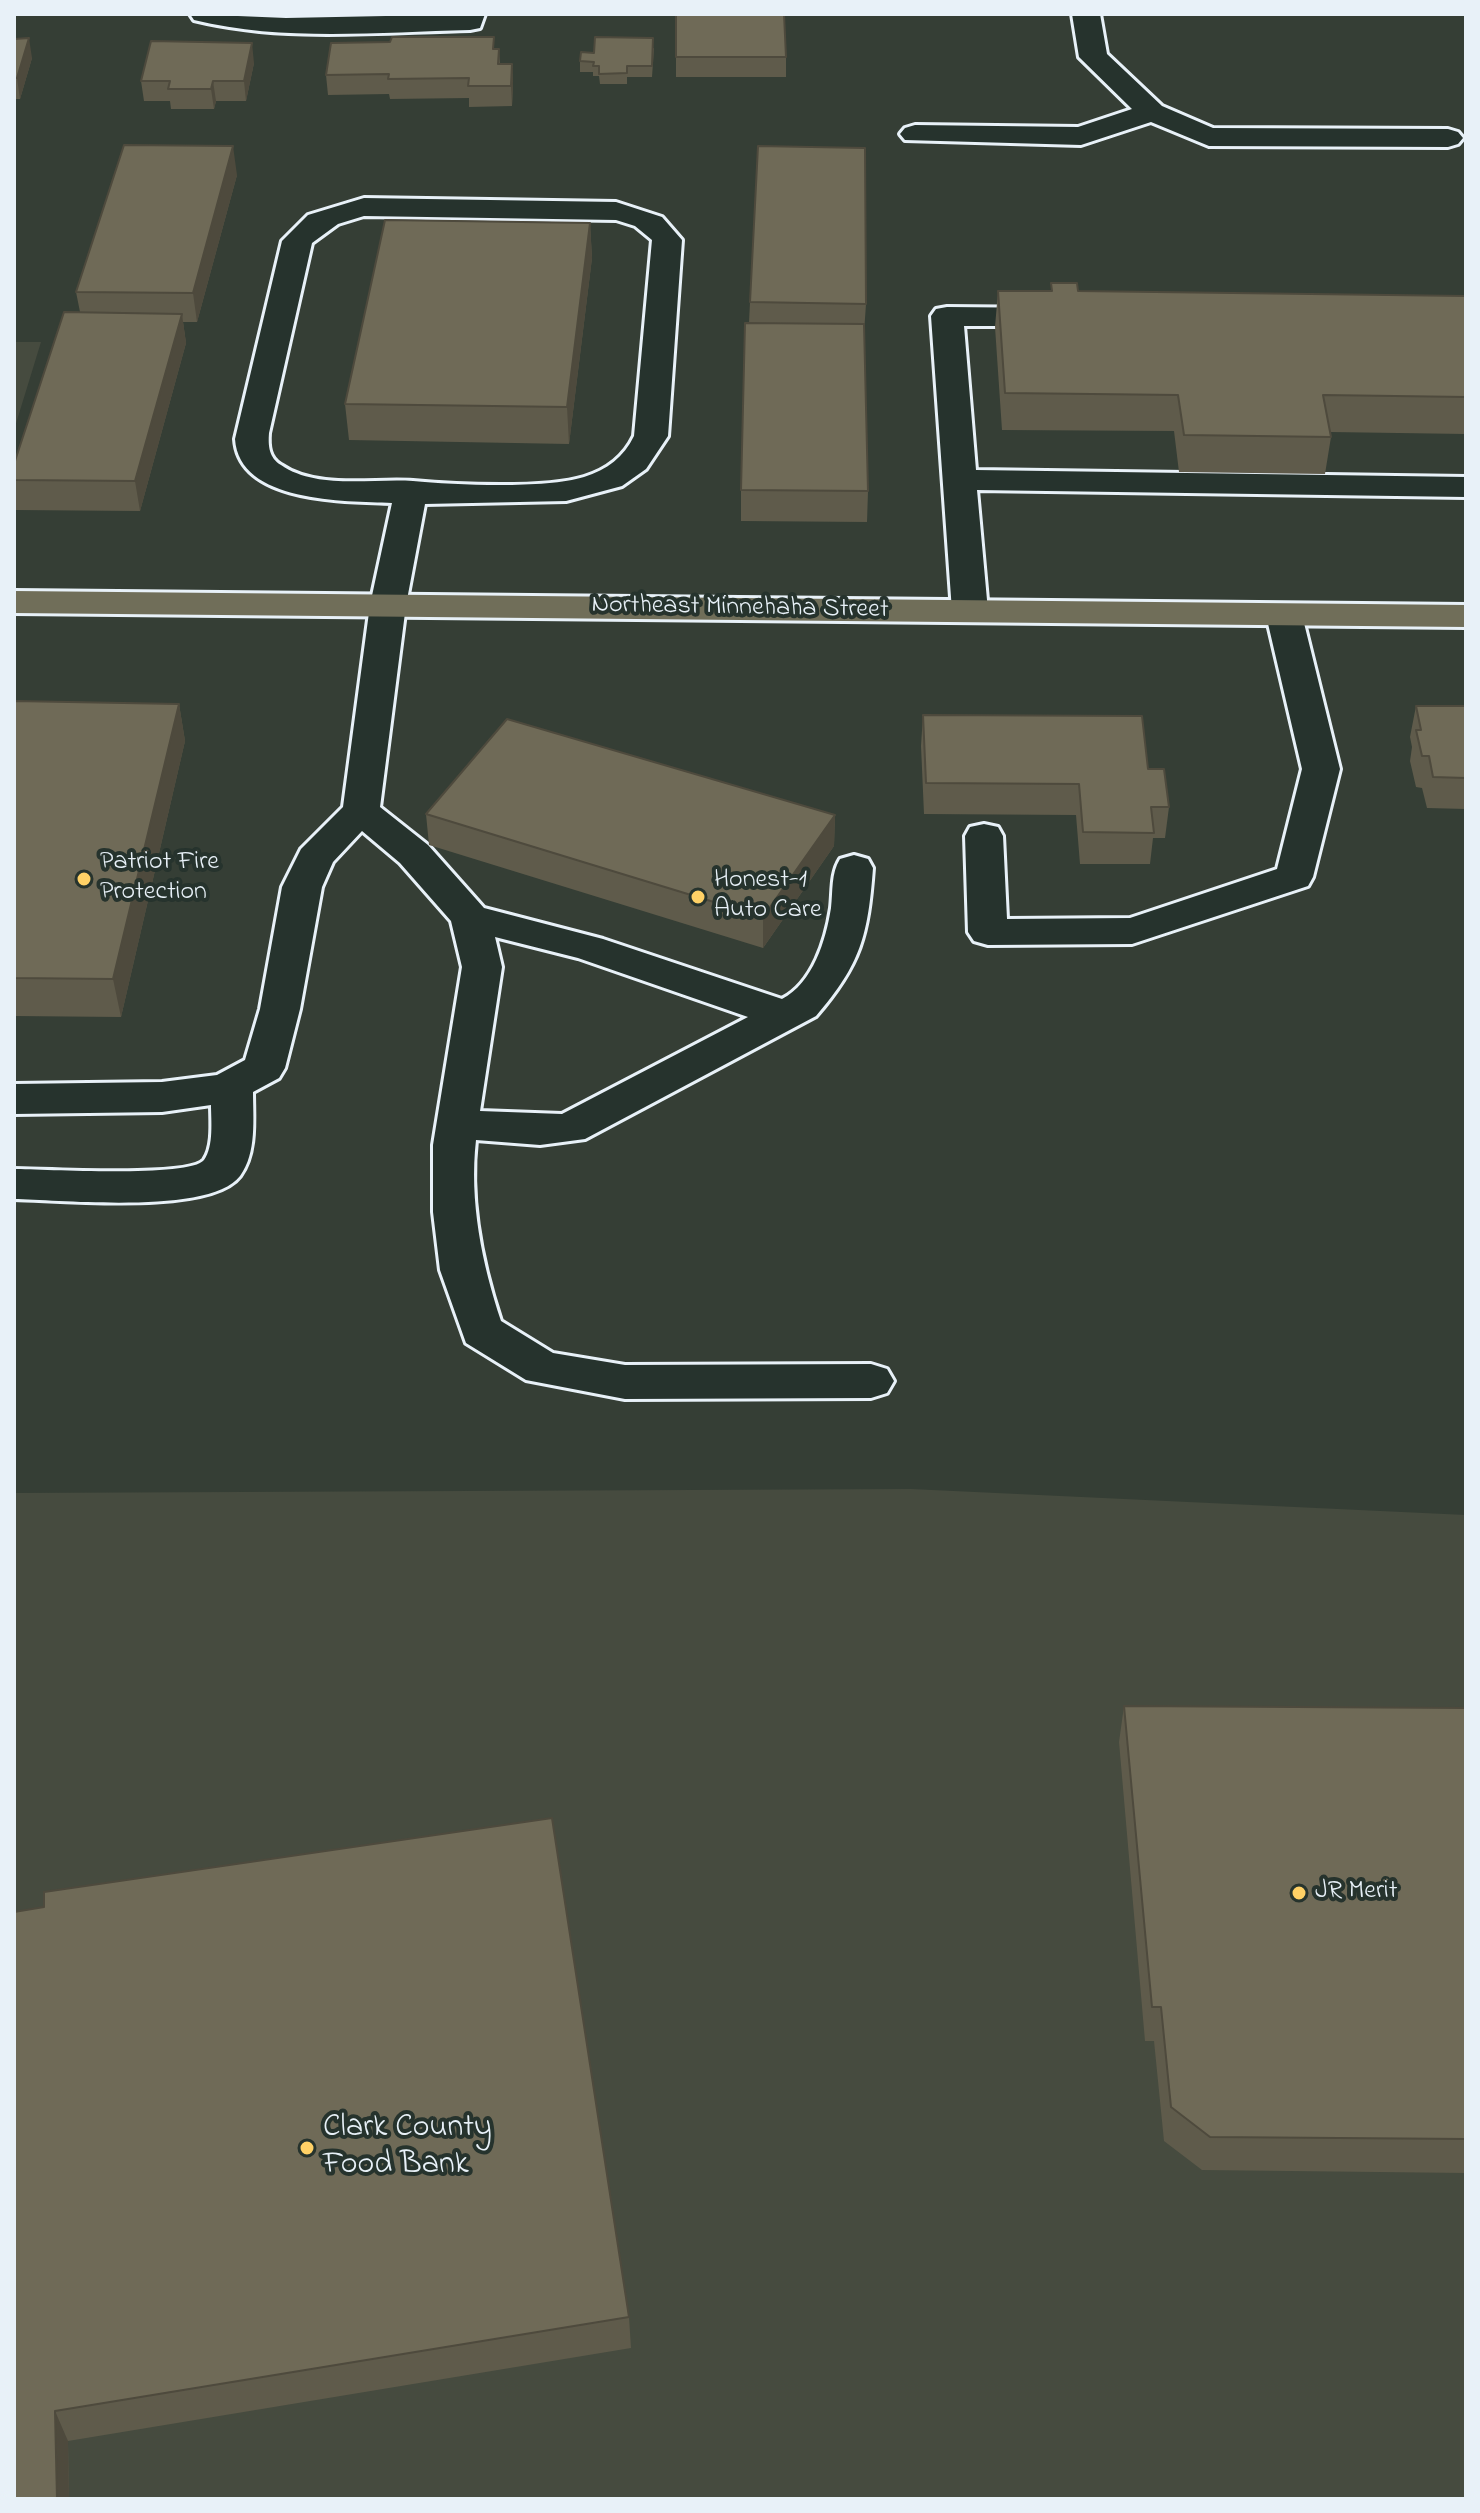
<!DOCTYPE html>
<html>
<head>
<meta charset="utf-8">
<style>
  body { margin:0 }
  #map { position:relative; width:1480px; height:2513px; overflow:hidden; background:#353e35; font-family:"Indie Flower",sans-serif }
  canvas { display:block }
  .frame { position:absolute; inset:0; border:16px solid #e8f1f8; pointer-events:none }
</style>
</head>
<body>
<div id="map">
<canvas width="1480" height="2513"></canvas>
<div class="frame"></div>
</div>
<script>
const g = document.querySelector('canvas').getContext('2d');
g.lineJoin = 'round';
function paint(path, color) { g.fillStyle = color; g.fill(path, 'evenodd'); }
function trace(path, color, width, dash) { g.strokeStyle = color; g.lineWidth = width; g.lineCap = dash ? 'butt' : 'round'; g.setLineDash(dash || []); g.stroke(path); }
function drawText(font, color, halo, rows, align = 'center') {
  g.font = font + ' "Indie Flower",sans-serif'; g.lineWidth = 8; g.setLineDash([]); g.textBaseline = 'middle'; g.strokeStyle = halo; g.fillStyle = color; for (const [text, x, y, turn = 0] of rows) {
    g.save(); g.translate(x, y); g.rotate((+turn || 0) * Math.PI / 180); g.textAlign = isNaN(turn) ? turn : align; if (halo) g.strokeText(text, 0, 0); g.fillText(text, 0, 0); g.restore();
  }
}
const built = new Path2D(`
  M14,342H41L14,430Z
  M911,1489L1466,1515V2499H14V1493Z`);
const minor = new Path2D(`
  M190,14L286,18L485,14L480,28L470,30C378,32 284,42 194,20Z
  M1072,14H1100L1107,54L1162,106L1213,128L1448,129L1458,132L1463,138L1458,144L1448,147L1209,146L1151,122L1081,145L905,140L900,134L905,128L915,125L1078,127L1132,109L1079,57Z
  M364,198L616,202L662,217L682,240L668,436L646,469L622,486L566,501L425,504L406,605L380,807L428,845L484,908L603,939L782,999C813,983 826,940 831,908C833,891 831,873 840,859L854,855L868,859L873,868C868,935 861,964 816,1016L585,1139L540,1145L476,1140C469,1201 482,1264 501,1321L553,1353L625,1365L871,1364L887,1369L894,1381L887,1393L871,1398L625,1399L526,1380L466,1343L440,1270L433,1212V1145L462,967L451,921L400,863L362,831L333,862L322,887L300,1009L285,1068L279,1078L253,1092C253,1118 257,1153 240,1176C211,1215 63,1200 14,1199V1169C43,1169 190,1178 204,1160C214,1146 211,1120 211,1105L162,1112L14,1114V1084L162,1082L217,1075L245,1060L260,1009L282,887L301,849L343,807L370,605L392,503C345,501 239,503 235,439L282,241L308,215ZM364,216L616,220L635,226L652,240L634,436C624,457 607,470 584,477C545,489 456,485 413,481C373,478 317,490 281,465C269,458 268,446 269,433L312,243L338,224ZM495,937L578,958L748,1017L562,1114L480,1111L502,967Z
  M947,307L1056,308L1067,310L1072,317L1067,324L1056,326H964L976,470L1466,477V497L977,490L988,611L983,619L970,622L957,619L952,611L931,316L936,309Z
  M1284,604L1297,607L1302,615L1340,769L1313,877L1308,886L1132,944L988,945L974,941L968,932L965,836L970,827L984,824L998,827L1003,836L1007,919L1130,918L1277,869L1302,769L1266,615L1271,607Z`);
const major = new Path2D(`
  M14,591L1466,605V627L14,613Z`);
const wall = new Path2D(`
  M676,14L786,57V77H676Z
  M14,39L32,58L20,99H14Z
  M654,48L652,77H627V84H600L599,76H593V72H580V61Z
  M495,49H499L500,64H512L513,84L512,106L469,107V98L390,99L389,94L328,95L326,75Z
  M254,63L246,101H216L214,109H171L170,101H144L141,81Z
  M237,175L197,322H183L186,343L140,511L15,510L14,464L80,312L76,292Z
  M590,223L592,258L569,444L349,440L345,404Z
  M1051,283L1078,291L1466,296V434L1330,432L1331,437L1325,474L1179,472L1174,431L1002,430L995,327L998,291H1051Z
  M750,302L866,304L864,333L868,491L867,522L741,521V490Z
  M14,701L179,704L185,741L121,1017L14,1016Z
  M1416,706H1466V809L1427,808L1422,788L1416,787L1410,761L1412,747L1410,737Z
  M923,715L1148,769L1169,807L1165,838H1153L1150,864H1080L1076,815L924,814L921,746Z
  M426,814L835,815L834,846L763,948L429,845Z
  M1124,1706L1466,1708V2173L1202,2170L1164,2141L1154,2041H1145L1119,1742Z
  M14,1912L629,2317L631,2348L68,2441L69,2499H14Z`);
const shadedWall = new Path2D(`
  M29,38L32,58L20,99L17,78Z
  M252,43L254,63L246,101L244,81Z
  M512,64L513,84L512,106L511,86Z
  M213,81L216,101L214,109L211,89Z
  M233,146L237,175L197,322L193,293Z
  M590,223L592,258L569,444L567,407Z
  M182,314L186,343L140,511L135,481Z
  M179,704L185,741L121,1017L113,979Z
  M835,815L834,846L763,948V917Z
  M55,2411L68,2441L69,2499H57Z`);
const building = new Path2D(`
  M676,14H784L786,57H676Z
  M392,37H494L493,49H499L498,64H512L511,86H468L469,78L388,79L389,74L326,75L331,43L390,42Z
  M595,37L653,38L652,66H627V73L599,74V66H593L594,62L580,61L581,52L594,53Z
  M29,38L17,78H14V39Z
  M151,41L252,43L244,81H213L211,89H168L170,81H141Z
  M124,145L233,146L193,293L76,292Z
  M758,146L865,148L866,304L750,302Z
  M385,220L590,223L567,407L345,404Z
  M1051,283H1077L1078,291L1466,296V397L1323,395L1331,437L1184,435L1178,395L1005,393L998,291H1052Z
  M64,312L182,314L135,481L14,480V464Z
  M745,323L864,324L868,491L741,490Z
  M14,701L179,704L113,979L14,978Z
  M1416,706H1466V778L1433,777L1429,756H1422L1416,730H1421Z
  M923,715L1142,716L1148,769H1164L1169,807H1151L1154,833L1083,832L1079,784L926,783Z
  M507,719L835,815L763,917L426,814Z
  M1124,1706L1466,1708V2139L1210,2137L1171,2107L1161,2007H1152Z
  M552,1818L629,2317L55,2411L57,2499H14V1912L44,1907V1892Z`);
const markers = [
  [84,879,8,"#ffd166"],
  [698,897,8,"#ffd166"],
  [1299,1893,8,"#ffd166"],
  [307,2148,8,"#ffd166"]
];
const streetNames = [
  ["Northeast Minnehaha Street",740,609,1]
];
const poiNames = [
  ["Patriot Fire",100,864],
  ["Protection",100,894],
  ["Honest-1",714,882],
  ["Auto Care",714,912],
  ["JR Merit",1315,1893]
];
const nearPoinames = [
  ["Clark County",323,2130],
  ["Food Bank",323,2167]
];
paint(built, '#464b3f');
trace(minor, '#e8f1f8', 6);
trace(major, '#e8f1f8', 6);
paint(minor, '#26332d');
paint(major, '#706e59');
paint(wall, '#5f5b4b');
paint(shadedWall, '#4e4a3d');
paint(building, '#6f6a57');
trace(building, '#4e4a3d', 2);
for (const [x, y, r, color] of markers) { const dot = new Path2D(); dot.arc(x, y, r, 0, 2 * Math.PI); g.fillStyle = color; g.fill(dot); trace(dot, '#26332d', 3); }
drawText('26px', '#e8f1f8', '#26332d', streetNames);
drawText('26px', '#e8f1f8', '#26332d', poiNames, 'left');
drawText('32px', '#e8f1f8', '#26332d', nearPoinames, 'left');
</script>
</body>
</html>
